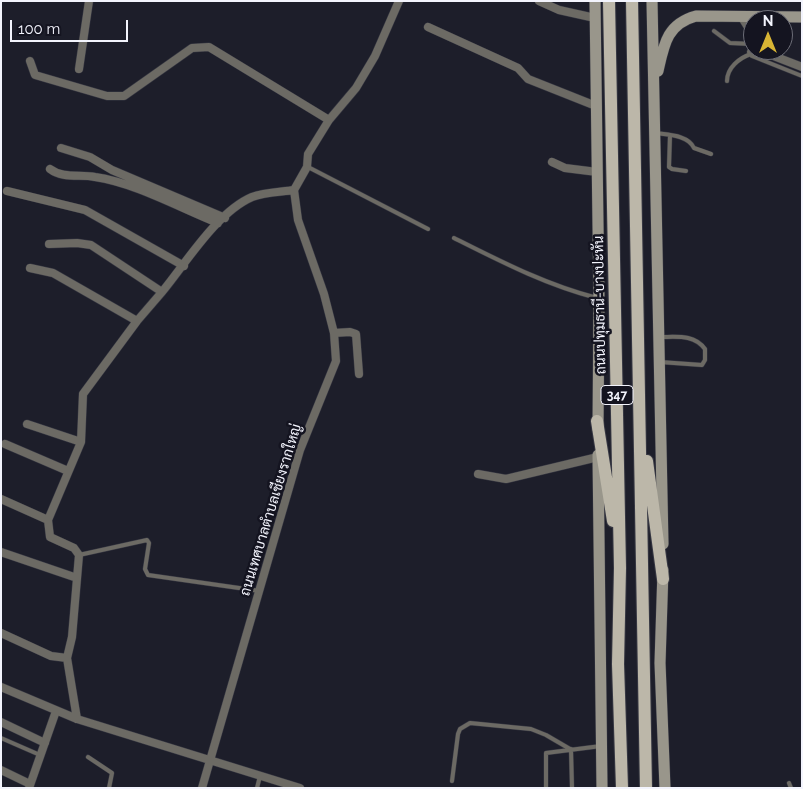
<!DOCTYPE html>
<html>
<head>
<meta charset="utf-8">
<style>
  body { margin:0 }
  #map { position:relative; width:803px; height:789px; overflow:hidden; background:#1d1e2a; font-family:Raleway,sans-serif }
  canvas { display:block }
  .frame { position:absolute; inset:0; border:2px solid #f3f4fd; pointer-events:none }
  .north { position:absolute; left:743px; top:10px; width:50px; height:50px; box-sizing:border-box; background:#141420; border:1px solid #6d6e78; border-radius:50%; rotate:0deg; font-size:14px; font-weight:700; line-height:20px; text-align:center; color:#f3f4fd }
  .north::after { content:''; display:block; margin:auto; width:18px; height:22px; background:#d8b434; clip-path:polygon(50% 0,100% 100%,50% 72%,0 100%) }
  .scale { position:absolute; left:10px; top:20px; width:118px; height:22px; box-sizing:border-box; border:2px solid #f3f4fd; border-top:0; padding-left:6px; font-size:15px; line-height:18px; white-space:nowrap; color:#f3f4fd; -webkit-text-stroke:4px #141420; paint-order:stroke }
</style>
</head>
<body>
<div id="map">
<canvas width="803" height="789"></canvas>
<div class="frame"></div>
<div class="north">N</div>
<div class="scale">100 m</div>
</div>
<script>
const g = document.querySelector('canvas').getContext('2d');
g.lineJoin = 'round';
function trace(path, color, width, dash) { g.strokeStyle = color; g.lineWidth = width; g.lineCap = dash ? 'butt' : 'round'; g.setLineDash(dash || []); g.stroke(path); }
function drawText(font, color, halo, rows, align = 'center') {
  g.font = font + ' Raleway,Sarabun,sans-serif'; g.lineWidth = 5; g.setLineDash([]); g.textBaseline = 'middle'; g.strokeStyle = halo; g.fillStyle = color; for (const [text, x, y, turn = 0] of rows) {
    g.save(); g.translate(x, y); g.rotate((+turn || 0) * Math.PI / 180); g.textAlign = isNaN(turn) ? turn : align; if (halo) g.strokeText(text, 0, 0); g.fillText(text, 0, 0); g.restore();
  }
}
const service = new Path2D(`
  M714,31L730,43L752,44
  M752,44L749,52L752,56L802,76
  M727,81C727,68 739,58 751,54
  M655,133C669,135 688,135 694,148L711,154
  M670,135L669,167L672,169L686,171
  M308,167L428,229
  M454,238C500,261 546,285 597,298
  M660,337C677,337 694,334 705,349V360L702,365L660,362
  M79,555L147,540L149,543L145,569L148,575L260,591
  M1,738L40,755
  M571,749L572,788
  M88,757L112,773L109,788
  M452,781L458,734L460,729L470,723L531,729L546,735L570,749
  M789,783L791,788
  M257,788L260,776
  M546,788V753L601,746`);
const minor = new Path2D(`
  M539,1L559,10L595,18
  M741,16L753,35
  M428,27L518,68L528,79L596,106
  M766,50L771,55L802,67
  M30,61L35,75L107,96H124L192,48L209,47L329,120
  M79,69L89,1
  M61,148L90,157L112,170L225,218
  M552,162L565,168L597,172
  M50,169C63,179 80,174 95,177C136,183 180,208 218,223
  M7,191L85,210L184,266
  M49,244L77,243L91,245L162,292C186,263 217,212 252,197C265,192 281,192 294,190
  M30,268L53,273L137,321
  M334,333L350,332L356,334L359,374
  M27,424L81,442
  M5,444L68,471
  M478,474L506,479L598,457
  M1,499L48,520
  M1,552L77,578
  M1,633L51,656L67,658
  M1,687L77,719L300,788
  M77,719L67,658L72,637L79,555L74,548L50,537L48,520L81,442L83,394L137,321L162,292
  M1,722L45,743
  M1,770L30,784
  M29,788L56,711
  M202,788L300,450L336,361L334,333L324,294L298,220L294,190L307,167L308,154L329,120L356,88L375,56L399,1`);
const secondary = new Path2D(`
  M595,1L599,299L598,429
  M652,1L663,544
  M658,71C664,44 667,24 696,16L802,17
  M598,455L602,788
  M663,570L660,663L665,788`);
const primary = new Path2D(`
  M609,1L620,568L618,664L622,788
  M632,1L646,788
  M597,421L613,521
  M647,461L663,579`);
const shields = [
  [617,395,32]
];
const shieldNames = [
  ["347",617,395]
];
const streetNames = [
  ["ถนนปทุมธานี-บางปะหัน",600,305,-91],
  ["ถนนเทศบาลตำบลเชียงรากใหญ่",271,510,-73]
];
trace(service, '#373843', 5);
trace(minor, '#373843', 9);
trace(secondary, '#373843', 12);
trace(primary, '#373843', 14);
trace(service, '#6c6a64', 4);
trace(minor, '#6c6a64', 8);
trace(secondary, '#99968b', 11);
trace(primary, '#bcb7a9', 12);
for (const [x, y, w] of shields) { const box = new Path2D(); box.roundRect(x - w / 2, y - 9.5, w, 19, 4); g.fillStyle = '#141420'; g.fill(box); trace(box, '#f3f4fd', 1); }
drawText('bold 12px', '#f3f4fd', null, shieldNames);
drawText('14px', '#f3f4fd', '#141420', streetNames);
</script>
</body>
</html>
